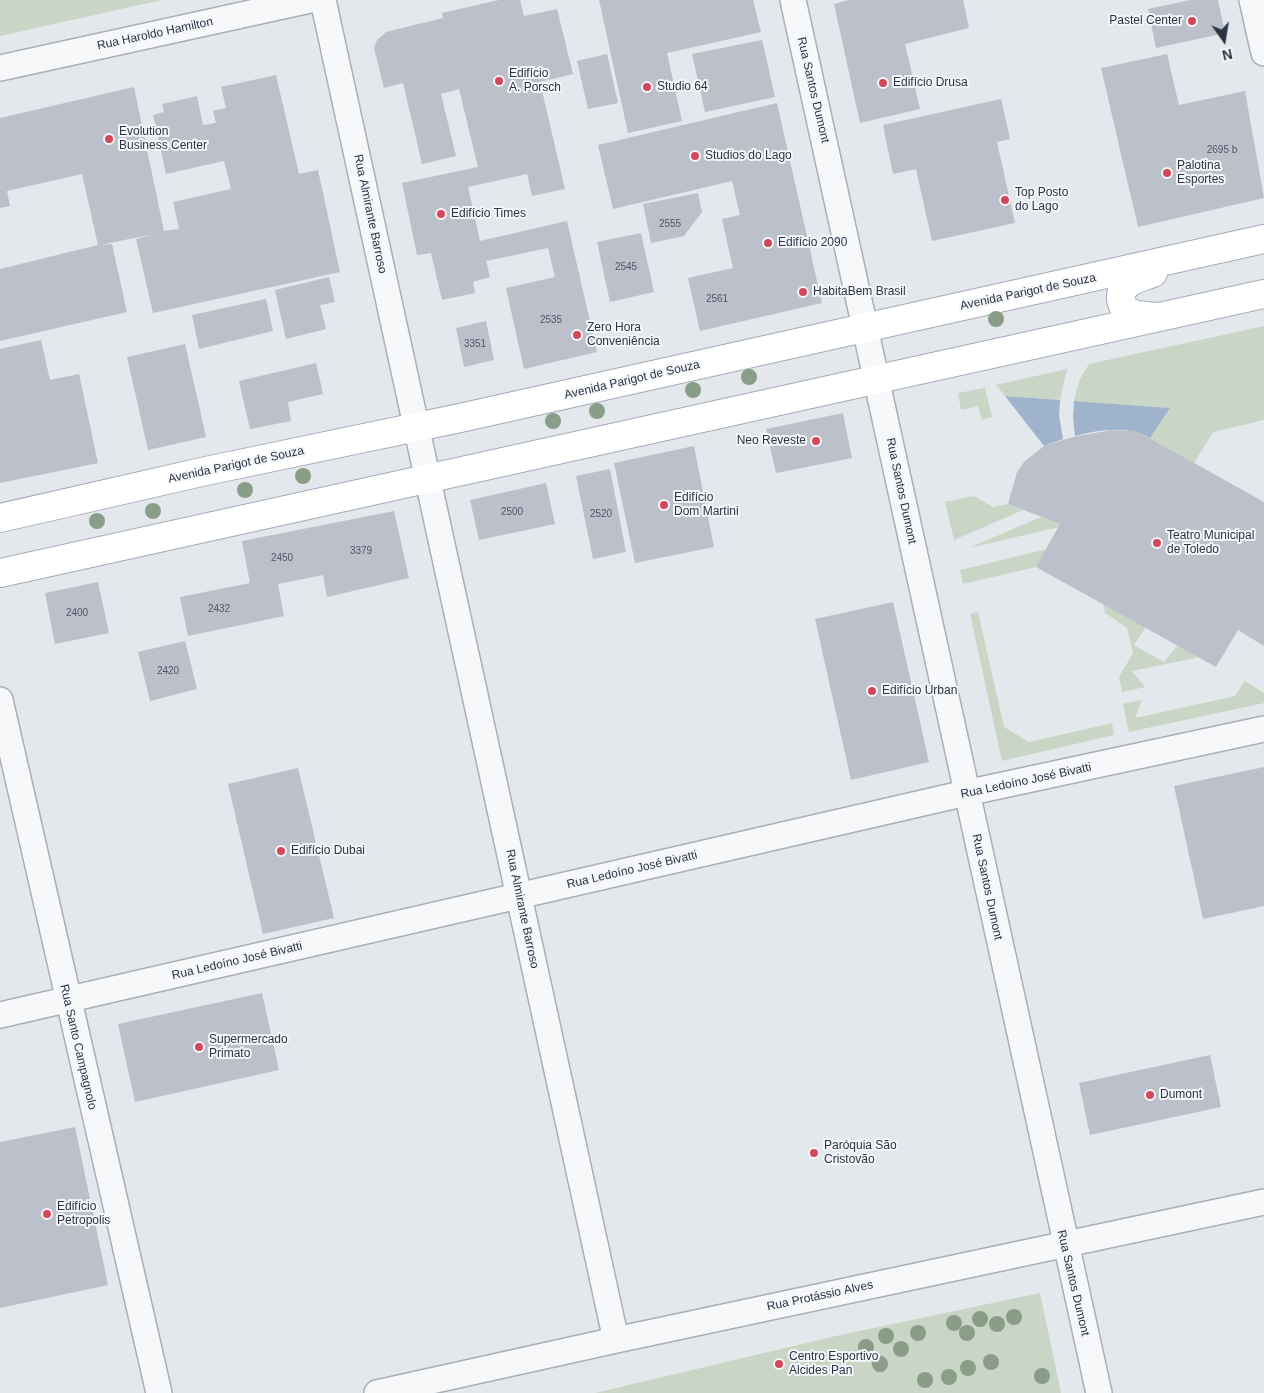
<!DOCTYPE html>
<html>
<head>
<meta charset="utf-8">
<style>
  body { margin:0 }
  #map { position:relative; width:1264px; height:1393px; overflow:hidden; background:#e4e7ec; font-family:Helvetica,sans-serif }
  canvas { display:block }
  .north { position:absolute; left:1199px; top:15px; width:50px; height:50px; -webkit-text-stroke:4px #f4f6f9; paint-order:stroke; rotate:167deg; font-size:14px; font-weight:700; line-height:20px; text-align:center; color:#2b3445 }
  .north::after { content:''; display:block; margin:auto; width:18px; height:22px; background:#2b3445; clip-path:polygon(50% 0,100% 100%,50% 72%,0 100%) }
</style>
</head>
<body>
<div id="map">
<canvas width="1264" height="1393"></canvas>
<div class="north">N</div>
</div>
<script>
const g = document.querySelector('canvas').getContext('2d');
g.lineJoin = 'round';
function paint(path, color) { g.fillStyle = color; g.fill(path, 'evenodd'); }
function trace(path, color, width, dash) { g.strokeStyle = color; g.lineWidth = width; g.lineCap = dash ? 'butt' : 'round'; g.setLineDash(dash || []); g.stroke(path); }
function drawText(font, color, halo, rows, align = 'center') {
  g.font = font + ' Helvetica,sans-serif'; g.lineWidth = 4; g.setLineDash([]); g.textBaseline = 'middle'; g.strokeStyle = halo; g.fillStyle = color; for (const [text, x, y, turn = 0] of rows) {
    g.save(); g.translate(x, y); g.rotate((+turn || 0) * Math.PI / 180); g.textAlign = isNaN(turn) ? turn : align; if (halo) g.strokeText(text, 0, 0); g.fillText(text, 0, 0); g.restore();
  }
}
const green = new Path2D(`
  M0,0H162L0,36Z
  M1264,326V420L1213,432L1194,463L1150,438L1170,408L1074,401L1079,381L1089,364Z
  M1067,369L1060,400L1005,396L996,385Z
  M985,388L992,417L982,420L978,406L961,410L958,393Z
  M974,496L993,507L1008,504L1023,510L954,540L945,502Z
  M1041,517L1060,524L1059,527L969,548Z
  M1047,549L1036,567L963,584L960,570Z
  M1103,603L1146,627L1134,645L1164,662L1178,645L1200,657L1132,671L1145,687L1122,692L1119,677L1133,653L1127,628L1105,613Z
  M978,612L1004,727L1029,742L1112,723L1114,735L1002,761L970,614Z
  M1245,681L1264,693V703L1129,732L1123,704L1142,700L1135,718L1235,696Z
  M1040,1293L1061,1393H595L836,1336Z`);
const water = new Path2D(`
  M1005,396L1060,400L1059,415L1063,439L1044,446Z
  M1074,401L1170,408L1150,438C1127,425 1100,430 1075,436L1073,417Z`);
const building = new Path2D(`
  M499,0H520L524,16L557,9L573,74L540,82L565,189L532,196L527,174L468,187L480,241L567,221L597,352L524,369L506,288L555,277L548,248L486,261L490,277L473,282L475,293L442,300L431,253L417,255L402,183L478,167L459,89L441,94L456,156L422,164L403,83L384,88L374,48L377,40L386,32L443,18L442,13Z
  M599,0H753L761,32L667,53L682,121L628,133Z
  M849,0H963L969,28L905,44L920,109L860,123L834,4Z
  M1190,0H1218L1225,33L1156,48L1148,9Z
  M762,40L775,97L705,112L692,54Z
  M607,54L618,103L588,109L577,61Z
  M1167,54L1179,105L1245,91L1264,198L1138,227L1101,68Z
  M276,75L299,174L318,170L340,272L153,313L136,239L154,234L100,245L112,244L127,312L0,341V269L98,245L82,174L7,191L10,206L0,208V118L134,87L164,231L179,229L173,202L231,189L224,161L166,174L153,115L164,112L162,104L197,96L203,125L216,123L213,111L226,108L221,87Z
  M1001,99L1010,139L997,142L1015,223L932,241L916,169L893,174L883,125Z
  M777,103L822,303L700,331L688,278L733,268L722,219L740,215L732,181L613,209L598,145Z
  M698,193L702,212L684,236L651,243L643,204Z
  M641,233L654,292L610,302L597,242Z
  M329,277L335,302L320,305L326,329L286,339L275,290Z
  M266,299L273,331L199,349L192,315Z
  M486,321L494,360L464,367L456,328Z
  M41,340L50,380L79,374L98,463L0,483V349Z
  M185,344L206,437L148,450L127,357Z
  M316,363L323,394L288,402L291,421L250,429L239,381Z
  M843,413L852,458L776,473L766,429Z
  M1111,430L1137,431L1264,502V646L1238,630L1216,667L1036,567L1060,524L1008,504L1017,472L1024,462L1044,446L1073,437Z
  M694,446L714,547L635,563L614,463Z
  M610,469L626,552L593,559L576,476Z
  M546,483L555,524L479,540L470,500Z
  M394,511L409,578L327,597L323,575L278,584L284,616L188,636L180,597L250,583L242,541Z
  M98,582L109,633L55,644L45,593Z
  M893,602L929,762L851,780L815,619Z
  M185,641L197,689L150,701L138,652Z
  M1264,767V906L1203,919L1174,786Z
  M298,768L334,918L263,934L228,784Z
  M262,993L279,1070L135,1102L118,1024Z
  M1210,1055L1221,1107L1090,1135L1079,1083Z
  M75,1127L108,1285L0,1308V1142Z`);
const minor = new Path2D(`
  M323,0L616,1340
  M793,0L1099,1393
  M1252,0L1264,53
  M0,68L310,0
  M0,700L159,1393
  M0,1015L966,793L1264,729
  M377,1393L616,1340L1264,1202`);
const major = new Path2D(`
  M1153,273C1140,278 1120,281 1121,299C1121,303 1125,310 1129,312C1136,316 1149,316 1157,317
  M0,518L206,471L460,418L1264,239
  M0,573L1264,294`);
const trees = [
  [996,319],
  [749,377],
  [693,390],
  [597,411],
  [553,421],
  [303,476],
  [245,490],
  [153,511],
  [97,521],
  [1014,1317],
  [980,1319],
  [954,1323],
  [997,1324],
  [918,1333],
  [967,1333],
  [886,1336],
  [866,1347],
  [901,1349],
  [991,1362],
  [880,1364],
  [968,1368],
  [1042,1376],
  [949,1377],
  [925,1380]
];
const markers = [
  [1192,21,5,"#d1495b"],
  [499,81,5,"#d1495b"],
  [883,83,5,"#d1495b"],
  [647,87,5,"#d1495b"],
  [109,139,5,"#d1495b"],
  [695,156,5,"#d1495b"],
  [1167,173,5,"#d1495b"],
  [1005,200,5,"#d1495b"],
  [441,214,5,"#d1495b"],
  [768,243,5,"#d1495b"],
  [803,292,5,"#d1495b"],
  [577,335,5,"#d1495b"],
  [816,441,5,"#d1495b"],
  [664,505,5,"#d1495b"],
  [1157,543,5,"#d1495b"],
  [872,691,5,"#d1495b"],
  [281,851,5,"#d1495b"],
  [199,1047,5,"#d1495b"],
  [1150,1095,5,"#d1495b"],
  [814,1153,5,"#d1495b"],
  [47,1214,5,"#d1495b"],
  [779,1364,5,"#d1495b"]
];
const numberNames = [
  ["2695 b",1222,150],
  ["2555",670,224],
  ["2545",626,267],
  ["2561",717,299],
  ["2535",551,320],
  ["3351",475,344],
  ["2500",512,512],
  ["2520",601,514],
  ["3379",361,551],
  ["2450",282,558],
  ["2432",219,609],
  ["2400",77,613],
  ["2420",168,671]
];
const poiNames = [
  ["Pastel Center",1182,21,"right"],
  ["Edifício",509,74],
  ["A. Porsch",509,88],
  ["Edifício Drusa",893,83],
  ["Studio 64",657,87],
  ["Evolution",119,132],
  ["Business Center",119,146],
  ["Studios do Lago",705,156],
  ["Palotina",1177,166],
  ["Esportes",1177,180],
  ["Top Posto",1015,193],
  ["do Lago",1015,207],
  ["Edifício Times",451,214],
  ["Edifício 2090",778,243],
  ["HabitaBem Brasil",813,292],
  ["Zero Hora",587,328],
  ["Conveniência",587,342],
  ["Neo Reveste",806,441,"right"],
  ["Edifício",674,498],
  ["Dom Martini",674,512],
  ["Teatro Municipal",1167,536],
  ["de Toledo",1167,550],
  ["Edifício Urban",882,691],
  ["Edifício Dubai",291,851],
  ["Supermercado",209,1040],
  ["Primato",209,1054],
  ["Dumont",1160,1095],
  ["Paróquia São",824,1146],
  ["Cristovão",824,1160],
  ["Edifício",57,1207],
  ["Petropolis",57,1221],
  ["Centro Esportivo",789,1357],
  ["Alcides Pan",789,1371]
];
const streetNames = [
  ["Rua Haroldo Hamilton",155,34,-12],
  ["Rua Santos Dumont",813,90,77],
  ["Rua Almirante Barroso",370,214,78],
  ["Avenida Parigot de Souza",1028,292,-12],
  ["Avenida Parigot de Souza",632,380,-13],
  ["Avenida Parigot de Souza",236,465,-12],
  ["Rua Santos Dumont",901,491,78],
  ["Rua Ledoíno José Bivatti",1026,781,-12],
  ["Rua Ledoíno José Bivatti",632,870,-13],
  ["Rua Santos Dumont",987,887,78],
  ["Rua Almirante Barroso",522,909,78],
  ["Rua Ledoíno José Bivatti",237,961,-13],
  ["Rua Santo Campagnolo",78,1047,77],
  ["Rua Santos Dumont",1073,1283,77],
  ["Rua Protássio Alves",820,1296,-12]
];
paint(green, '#c9d6c5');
paint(water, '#9fb4cc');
paint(building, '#bbc0ca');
trace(minor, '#a9aeb7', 28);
trace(major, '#a3abb8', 30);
trace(minor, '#f7f8fa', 25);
trace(major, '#fff', 28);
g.fillStyle = '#899d89';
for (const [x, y] of trees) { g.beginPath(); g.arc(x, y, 8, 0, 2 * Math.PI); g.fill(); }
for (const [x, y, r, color] of markers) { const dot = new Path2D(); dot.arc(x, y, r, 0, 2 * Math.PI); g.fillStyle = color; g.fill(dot); trace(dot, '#f4f6f9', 2); }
drawText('10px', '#4f5766', null, numberNames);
drawText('12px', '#2b3445', '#f4f6f9', poiNames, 'left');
drawText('12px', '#2b3445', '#f4f6f9', streetNames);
</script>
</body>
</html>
